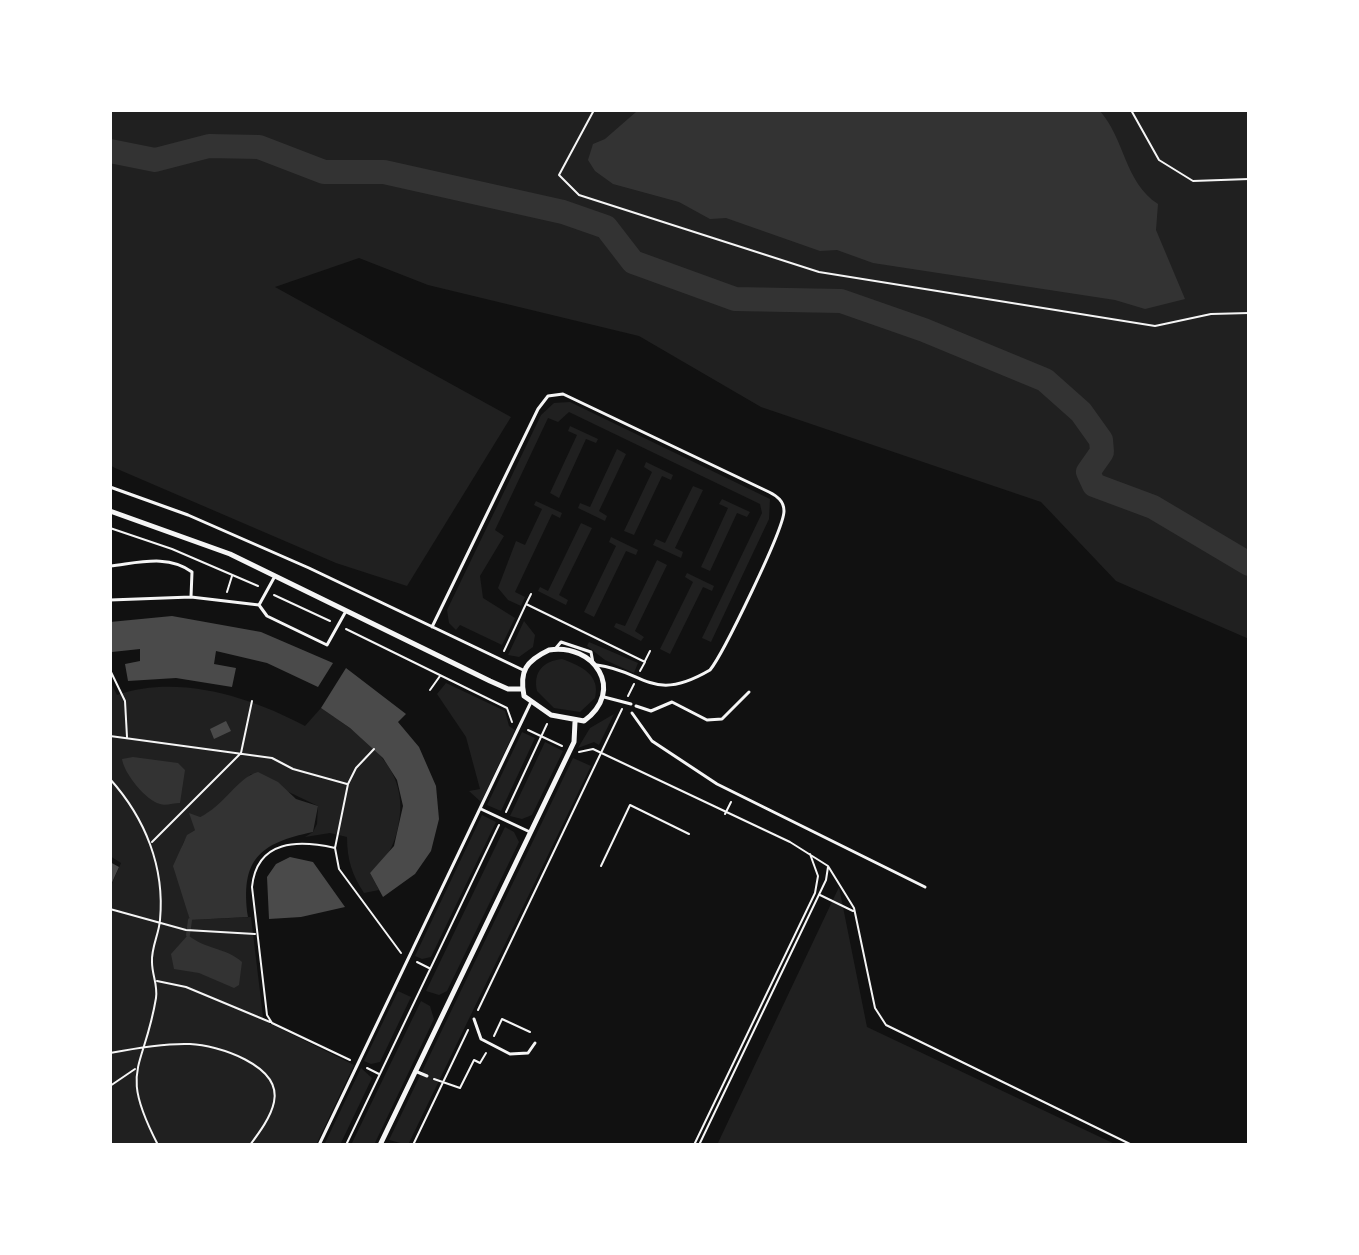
<!DOCTYPE html>
<html>
<head>
<meta charset="utf-8">
<style>
  body { margin:0 }
  #map { position:relative; width:1359px; height:1255px; overflow:hidden; background:#111; font-family:"Nunito Sans",sans-serif }
  canvas { display:block }
  .frame { position:absolute; inset:0; border:112px solid #fff; pointer-events:none }
</style>
</head>
<body>
<div id="map">
<canvas width="1359" height="1255"></canvas>
<div class="frame"></div>
</div>
<script>
const g = document.querySelector('canvas').getContext('2d');
g.lineJoin = 'round';
function paint(path, color) { g.fillStyle = color; g.fill(path, 'evenodd'); }
function trace(path, color, width, dash) { g.strokeStyle = color; g.lineWidth = width; g.lineCap = dash ? 'butt' : 'round'; g.setLineDash(dash || []); g.stroke(path); }
const green = new Path2D(`
  M110,110H1249V639L1116,581L1041,502L761,407L639,336L428,285L359,258L275,287L511,417L407,586L336,563L115,468L110,465Z
  M570,402L770,499L769,519L711,642L702,638L762,513L760,504L569,412L558,422L548,418L495,530L504,536L480,576L483,598L515,618L502,645L460,625L456,630L449,623L447,610L541,415L554,403Z
  M570,426L598,439L596,443L586,439L559,498L550,493L577,435L568,431Z
  M617,449L626,454L599,511L607,516L605,521L578,508L580,503L590,507Z
  M646,462L673,475L671,480L662,476L634,535L624,531L652,472L644,467Z
  M693,486L703,490L675,548L683,552L681,558L653,545L656,539L665,543Z
  M722,499L750,512L747,517L737,513L710,571L701,567L728,508L719,504Z
  M536,501L562,513L560,518L552,514L515,592L525,597L521,606L508,600L498,588L516,541L525,545L542,509L534,505Z
  M581,523L592,528L559,595L568,600L566,605L538,591L540,587L548,591Z
  M611,537L638,550L636,555L626,551L594,617L584,612L616,546L609,542Z
  M657,560L667,565L635,631L644,637L641,641L614,627L616,623L625,626Z
  M687,573L714,586L712,591L703,587L670,654L660,649L693,582L685,577Z
  M524,621L535,635L533,647L519,657L508,655Z
  M589,642L638,663L634,673L605,660L587,646Z
  M562,659C581,666 601,675 595,698L580,712L554,708L537,691C533,672 543,661 562,659Z
  M110,681L117,695C179,674 250,697 305,726L321,708C365,738 412,768 398,827C394,847 386,860 370,873L379,890L364,893C352,875 347,859 347,837L330,833L305,837L313,832L317,824L318,806L251,774L217,809L200,817L195,830C167,846 186,894 190,920L251,917L263,1017L267,1022L354,1065L316,1145H110V888L121,863L110,856Z
  M446,683L505,711L509,726L515,730L481,802L469,791L480,789L466,737L437,694Z
  M614,714L599,745L594,742L578,748L590,728Z
  M522,732L535,738L501,811L487,805Z
  M545,742L563,751L532,815L522,819L510,816Z
  M573,758L591,766L408,1145L389,1140Z
  M482,815L496,822L431,957L422,959L415,956Z
  M505,827L514,832L519,842L447,991L439,995L426,991Z
  M839,887L867,1027L1117,1145H717Z
  M398,991L411,997L380,1062L371,1064L364,1061Z
  M421,1001L430,1006L434,1019L374,1145H351Z
  M361,1068L372,1078L340,1145H324Z`);
const water = new Path2D(`
  M673,110H1099C1125,138 1124,182 1158,204L1156,230L1185,299L1145,309L1115,300L873,263L837,250L820,251L726,218L710,219L679,202L613,184L595,171L588,160L593,144L605,139L636,112Z
  M133,757L178,763L185,770L180,803C174,803 165,806 160,804C145,800 124,773 122,759Z
  M258,772L278,782L296,799L318,806L313,832C259,843 240,860 248,917L190,920L173,866L187,835L195,830L189,813L200,817C224,806 238,777 258,772Z
  M188,935C204,949 227,948 242,962L239,985L234,988L199,973L174,969L171,954Z`);
const stream = new Path2D(`
  M188,935L190,920`);
const river = new Path2D(`
  M110,151L155,160L209,146L259,147L324,172H384L563,212L606,227L633,262L735,299L841,301L924,330L1045,380L1081,412L1101,440L1102,452L1088,472L1094,485L1153,507L1249,564`);
const building = new Path2D(`
  M172,616L261,632L333,663L318,687L267,663L216,651L214,664L236,668L232,687L176,678L128,681L125,664L140,661V649L112,652L110,622Z
  M346,668L406,714L398,722L419,747L436,786L439,819L431,851L415,874L383,897L370,873L394,846L403,806L397,780L383,758L350,728L321,708Z
  M226,721L231,731L214,739L210,729Z
  M290,857L313,862L345,907L301,917L269,919L267,877L276,864Z
  M110,862L119,867L110,887Z`);
const path = new Path2D(`
  M594,110L559,175L579,195L819,272L1155,326L1211,314L1249,313
  M1131,110L1159,160L1193,181L1249,179
  M110,528L172,549L258,586
  M227,592L232,576
  M274,595L330,621
  M526,604L531,594
  M346,629L507,708L512,722
  M504,651L526,604L645,662L640,671
  M645,661L650,651
  M110,670L125,701L127,737
  M430,690L440,676
  M628,696L634,684
  M528,730L562,746
  M110,736L272,758L293,769L347,784
  M374,749L356,768L348,784L335,848L339,869L401,953
  M579,752L593,749L790,842L828,866L854,908L875,1008L886,1025L1132,1145
  M110,779C145,818 165,867 160,920C159,934 151,948 152,962C152,975 158,985 156,998C144,1071 118,1068 158,1145
  M506,812L547,724
  M725,814L731,802
  M152,842L241,753L252,701
  M335,848C299,840 257,839 252,887L267,1015L272,1023L350,1060
  M601,866L630,805L689,834
  M820,895L853,911
  M110,909L186,930L255,934
  M417,962L429,968
  M157,981L186,987L270,1022
  M478,1010L622,709
  M494,1036L502,1019L530,1032
  M110,1053C136,1048 164,1043 190,1044C217,1045 282,1065 274,1102C271,1117 259,1133 250,1145
  M367,1068L379,1074
  M434,1079L460,1088L474,1060L480,1063L486,1053
  M110,1086L135,1069
  M346,1145L499,825
  M413,1145L468,1030
  M694,1145L815,893L818,876L810,854
  M699,1145L826,880L828,867`);
const service = new Path2D(`
  M110,487L188,515L309,568L523,670
  M110,566C138,563 168,554 192,572L191,597
  M110,600L191,597L259,605L275,576
  M259,605L267,616L327,645L346,611
  M432,627L538,409L548,396L563,394L769,492C777,496 784,501 784,511C784,529 723,654 710,670C652,704 645,671 597,665
  M556,648L561,642L591,652L593,663
  M604,697L631,704
  M636,706L651,711L672,702L707,720L722,719L749,692
  M632,713L652,741L717,784L925,887
  M481,809L530,832
  M474,1019L481,1039L510,1054L528,1053L535,1043
  M415,1071L427,1076
  M319,1145L531,702`);
const minor = new Path2D(`
  M110,511L230,554L490,681L508,689H523
  M549,650C594,643 626,690 584,721L551,715L524,696C519,671 526,661 549,650Z
  M380,1145L574,742L575,722`);
paint(green, '#202020');
paint(water, '#333');
trace(stream, '#333', 4);
trace(river, '#333', 24);
paint(building, '#4a4a4a');
trace(path, '#f5f5f5', 2);
trace(service, '#f5f5f5', 3);
trace(minor, '#f5f5f5', 5);
</script>
</body>
</html>
